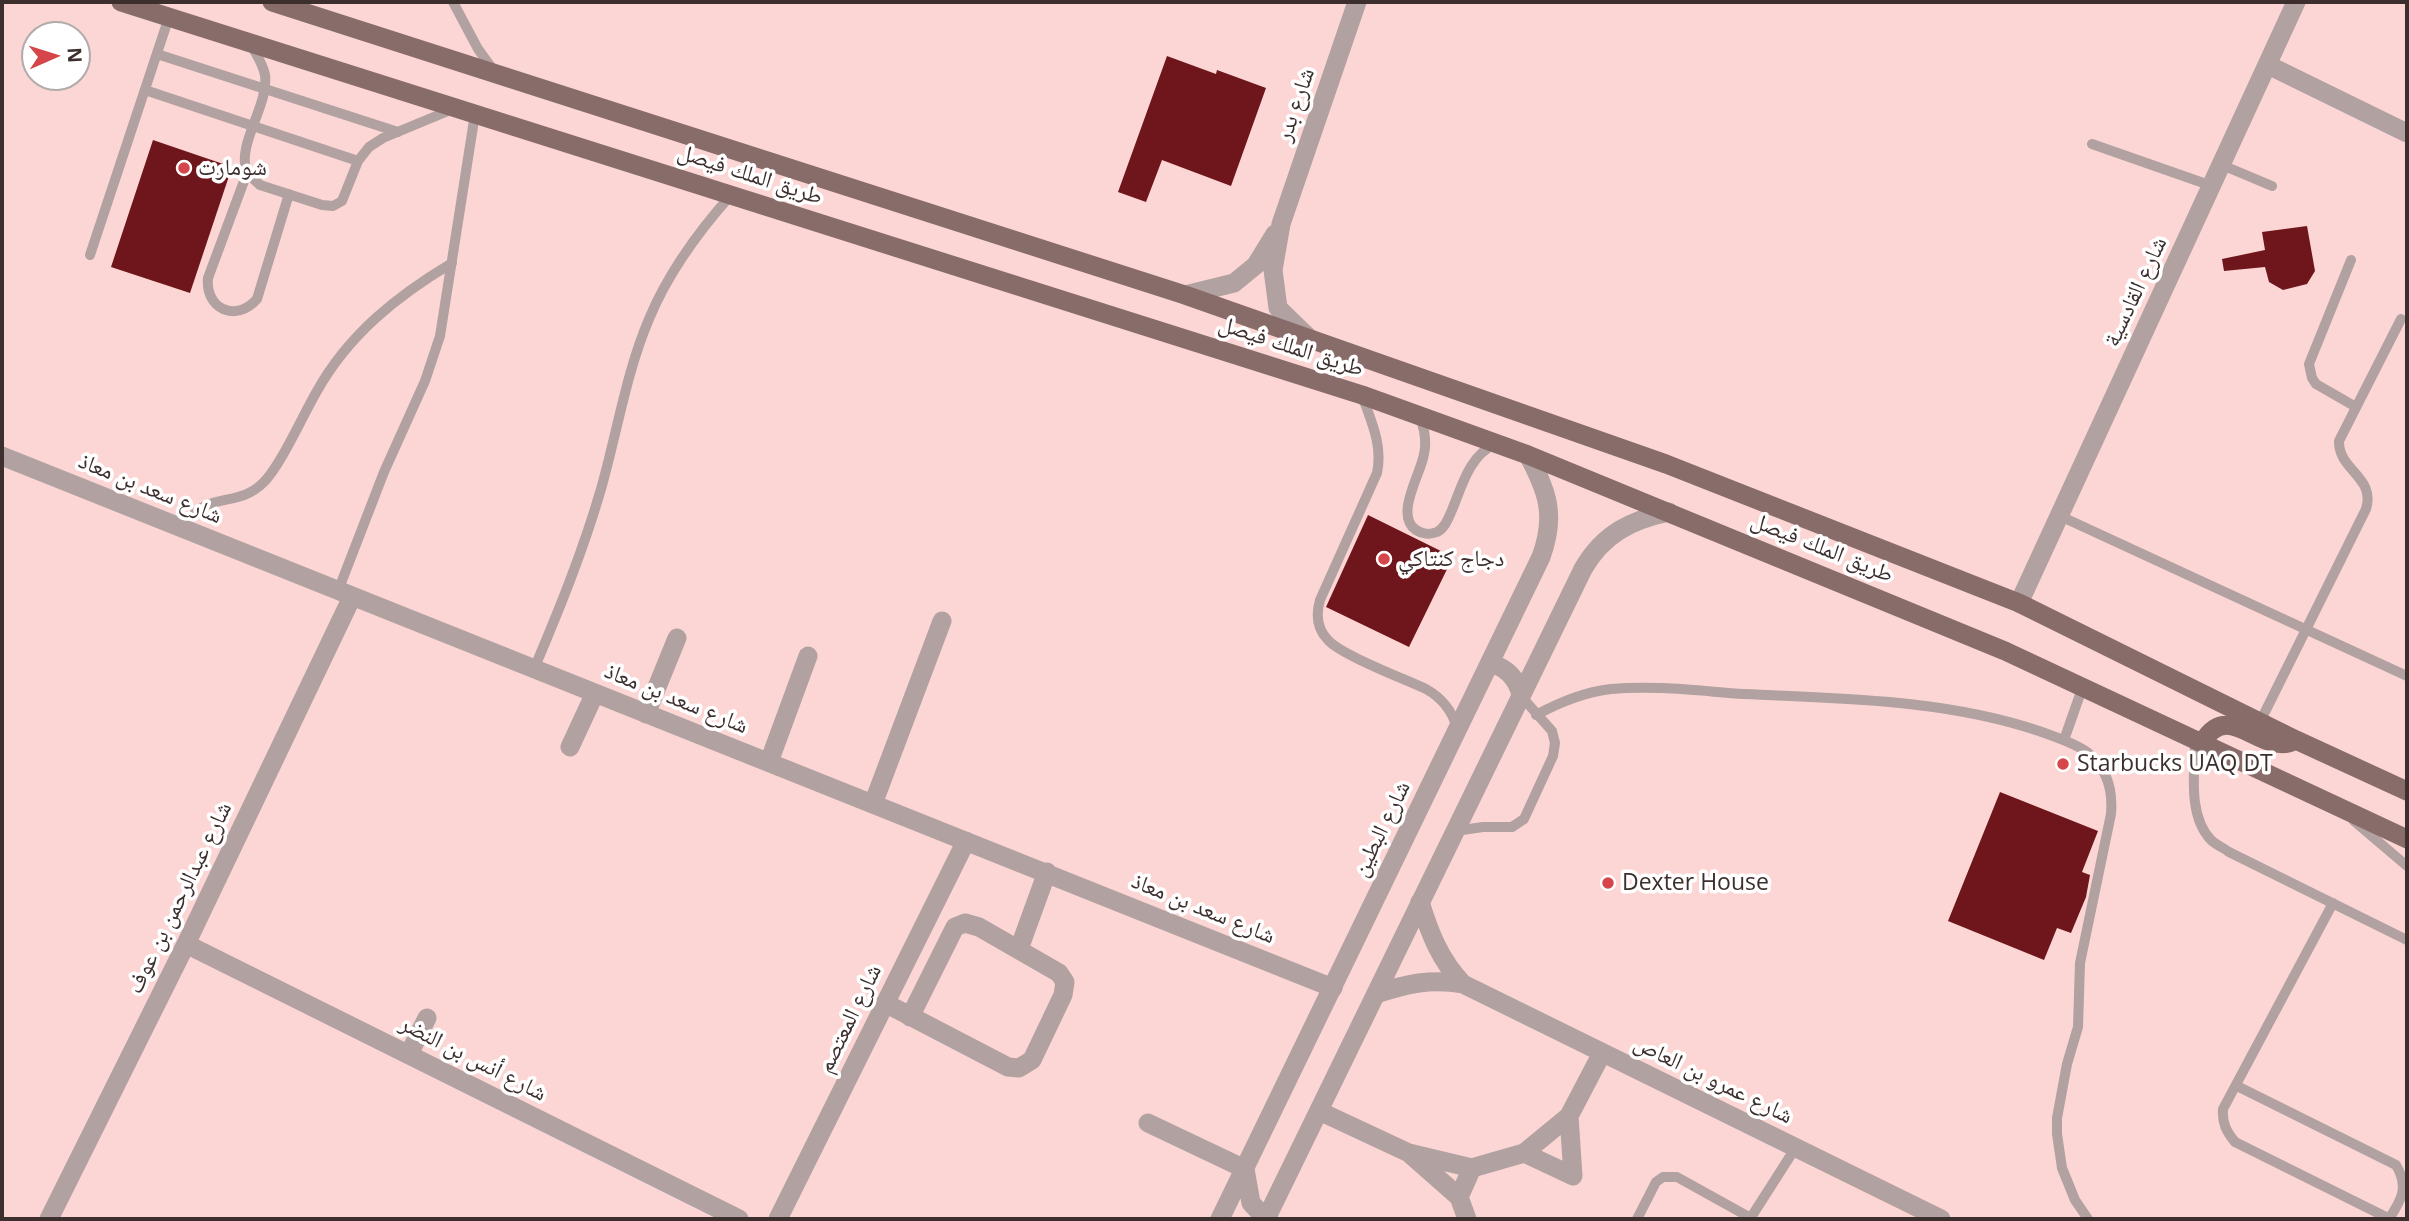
<!DOCTYPE html>
<html>
<head>
<meta charset="utf-8">
<style>
  body { margin:0 }
  #map { position:relative; width:2409px; height:1221px; overflow:hidden; background:#fcd6d4; font-family:"Open Sans",sans-serif }
  canvas { display:block }
  .frame { position:absolute; inset:0; border:4px solid #3d2f2e; pointer-events:none }
  .north { position:absolute; left:21px; top:21px; width:70px; height:70px; box-sizing:border-box; background:#fff; border:2px solid #b1acab; border-radius:50%; rotate:87deg; font-size:19px; font-weight:700; line-height:28px; text-align:center; color:#3d2f2e }
  .north::after { content:''; display:block; margin:auto; width:24px; height:32px; background:#d5454a; clip-path:polygon(50% 0,100% 100%,50% 72%,0 100%) }
</style>
</head>
<body>
<div id="map">
<canvas width="2409" height="1221"></canvas>
<div class="frame"></div>
<div class="north">N</div>
</div>
<script>
const g = document.querySelector('canvas').getContext('2d');
g.lineJoin = 'round';
function paint(path, color) { g.fillStyle = color; g.fill(path, 'evenodd'); }
function trace(path, color, width, dash) { g.strokeStyle = color; g.lineWidth = width; g.lineCap = dash ? 'butt' : 'round'; g.setLineDash(dash || []); g.stroke(path); }
function drawText(font, color, halo, rows, align = 'center') {
  g.font = font + ' "Open Sans","Noto Naskh Arabic",sans-serif'; g.lineWidth = 7; g.setLineDash([]); g.textBaseline = 'middle'; g.strokeStyle = halo; g.fillStyle = color; for (const [text, x, y, turn = 0] of rows) {
    g.save(); g.translate(x, y); g.rotate((+turn || 0) * Math.PI / 180); g.textAlign = isNaN(turn) ? turn : align; if (halo) g.strokeText(text, 0, 0); g.fillText(text, 0, 0); g.restore();
  }
}
const building = new Path2D(`
  M1167,56L1216,74L1217,70L1266,88L1231,186L1162,160L1146,202L1118,192Z
  M153,140L232,167L190,293L111,267Z
  M2307,226L2315,271L2307,284L2283,290L2269,282L2265,267L2224,271L2222,259L2265,250L2262,232Z
  M1368,515L1453,557L1409,647L1326,607Z
  M2000,792L2098,831L2082,872L2090,875L2086,897L2071,933L2057,928L2044,960L1948,921Z`);
const service = new Path2D(`
  M453,2L478,49L494,71
  M251,45C256,54 263,64 265,75C269,106 236,144 247,173L260,185L322,205L333,206L342,201L358,161L369,147L383,138L453,109
  M157,54L398,132
  M145,90L358,161
  M2092,144L2212,186
  M2222,165L2272,186
  M247,173L208,278C205,309 236,323 257,299L289,194
  M90,255L169,17
  M2351,260L2309,364L2312,378L2316,384L2356,407
  M1362,395C1371,421 1383,445 1377,473L1320,600C1316,614 1317,629 1328,640C1341,655 1405,679 1426,689C1442,698 1452,710 1457,728
  M1420,417C1424,428 1427,441 1424,454C1421,474 1394,515 1416,530C1422,534 1430,535 1437,532C1445,528 1448,519 1452,510C1462,486 1469,456 1495,444
  M2060,516L2407,676
  M182,529C206,488 235,510 263,483C281,465 303,415 317,391C349,334 397,296 452,263
  M338,591L384,472L425,381L440,336L475,114
  M534,669C559,610 583,551 601,489C617,433 626,373 649,319C668,273 698,232 731,195
  M1536,715C1560,702 1584,692 1611,689C1655,685 1700,691 1744,694C1843,699 1944,699 2039,731C2055,737 2073,742 2087,752C2107,768 2113,791 2111,814L2080,963L2078,1027L2067,1064L2057,1118V1134L2062,1168L2075,1200L2088,1219
  M2260,722L2366,509C2376,477 2338,470 2339,441L2401,319
  M2195,739C2195,770 2187,815 2211,840C2216,845 2224,848 2229,852L2407,940
  M2064,740L2083,686
  M2354,821L2407,866
  M1455,831L1483,827H1512L1524,819L1553,756L1555,743L1552,731L1521,696
  M2333,903L2223,1109C2222,1123 2226,1131 2235,1142L2390,1219
  M2237,1086L2396,1165C2409,1187 2402,1199 2389,1219
  M1637,1219L1656,1182L1663,1177H1677L1751,1218
  M1750,1219L1796,1147`);
const minor = new Path2D(`
  M2268,65L2407,133
  M2,456L1333,988
  M2019,603L2296,2
  M646,714L677,638
  M570,747L595,693
  M769,762L808,656
  M873,804L942,621
  M1420,902C1430,934 1440,960 1463,984
  M186,944L739,1219
  M1019,949L1047,872
  M1376,994C1406,984 1431,978 1463,984L1941,1219
  M885,1003L1008,1067L1019,1068L1032,1060L1063,995L1065,982L1059,973L979,927L965,923L955,927L910,1017
  M409,1054L427,1018
  M1319,1111L1409,1153
  M1569,1116L1602,1053
  M1148,1123L1245,1169
  M1459,1197L1472,1168L1524,1153L1569,1116L1573,1176L1524,1153
  M49,1219L186,944L352,597
  M778,1219L966,841
  M1467,1219L1459,1197L1409,1153L1472,1168`);
const tertiary = new Path2D(`
  M1185,295L1234,283L1256,265L1275,234
  M1310,339L1278,308L1273,270L1281,224L1357,2
  M1490,663C1507,668 1517,678 1521,695
  M1245,1169L1251,1203L1266,1219
  M1220,1219L1541,557C1556,516 1548,492 1528,455
  M1266,1219L1583,569C1603,534 1631,520 1669,512`);
const primary = new Path2D(`
  M121,2L1362,395L1528,455L2005,651L2407,839
  M272,2L1185,295L1666,464L2019,603L2296,740L2407,791
  M2203,742C2229,697 2263,759 2296,740`);
const markers = [
  [184,168,7,"#d5454a"],
  [1384,559,7,"#d5454a"],
  [2063,764,7,"#d5454a"],
  [1608,883,7,"#d5454a"]
];
const streetNames = [
  ["شارع بدر",1296,105,-71],
  ["طريق الملك فيصل",750,175,18],
  ["شارع القادسية",2136,292,-65],
  ["طريق الملك فيصل",1291,347,18],
  ["شارع سعد بن معاذ",150,489,22],
  ["طريق الملك فيصل",1822,548,22],
  ["شارع سعد بن معاذ",676,699,22],
  ["شارع البطين",1382,829,-64],
  ["شارع عبدالرحمن بن عوف",180,898,-64],
  ["شارع سعد بن معاذ",1203,909,22],
  ["شارع المعتصم",850,1019,-64],
  ["شارع أنس بن النضر",473,1059,27],
  ["شارع عمرو بن العاص",1713,1080,26]
];
const poiNames = [
  ["شومارت",198,168],
  ["دجاج كنتاكي",1398,559],
  ["Starbucks UAQ DT",2077,764],
  ["Dexter House",1622,883]
];
paint(building, '#6e161b');
trace(service, '#b1a1a0', 10);
trace(minor, '#b1a1a0', 19);
trace(tertiary, '#b1a1a0', 19);
trace(primary, '#886c6a', 19);
for (const [x, y, r, color] of markers) { const dot = new Path2D(); dot.arc(x, y, r, 0, 2 * Math.PI); g.fillStyle = color; g.fill(dot); trace(dot, '#fff', 2.5); }
drawText('23px', '#3d2f2e', '#fff', streetNames);
drawText('23px', '#3d2f2e', '#fff', poiNames, 'left');
</script>
</body>
</html>
